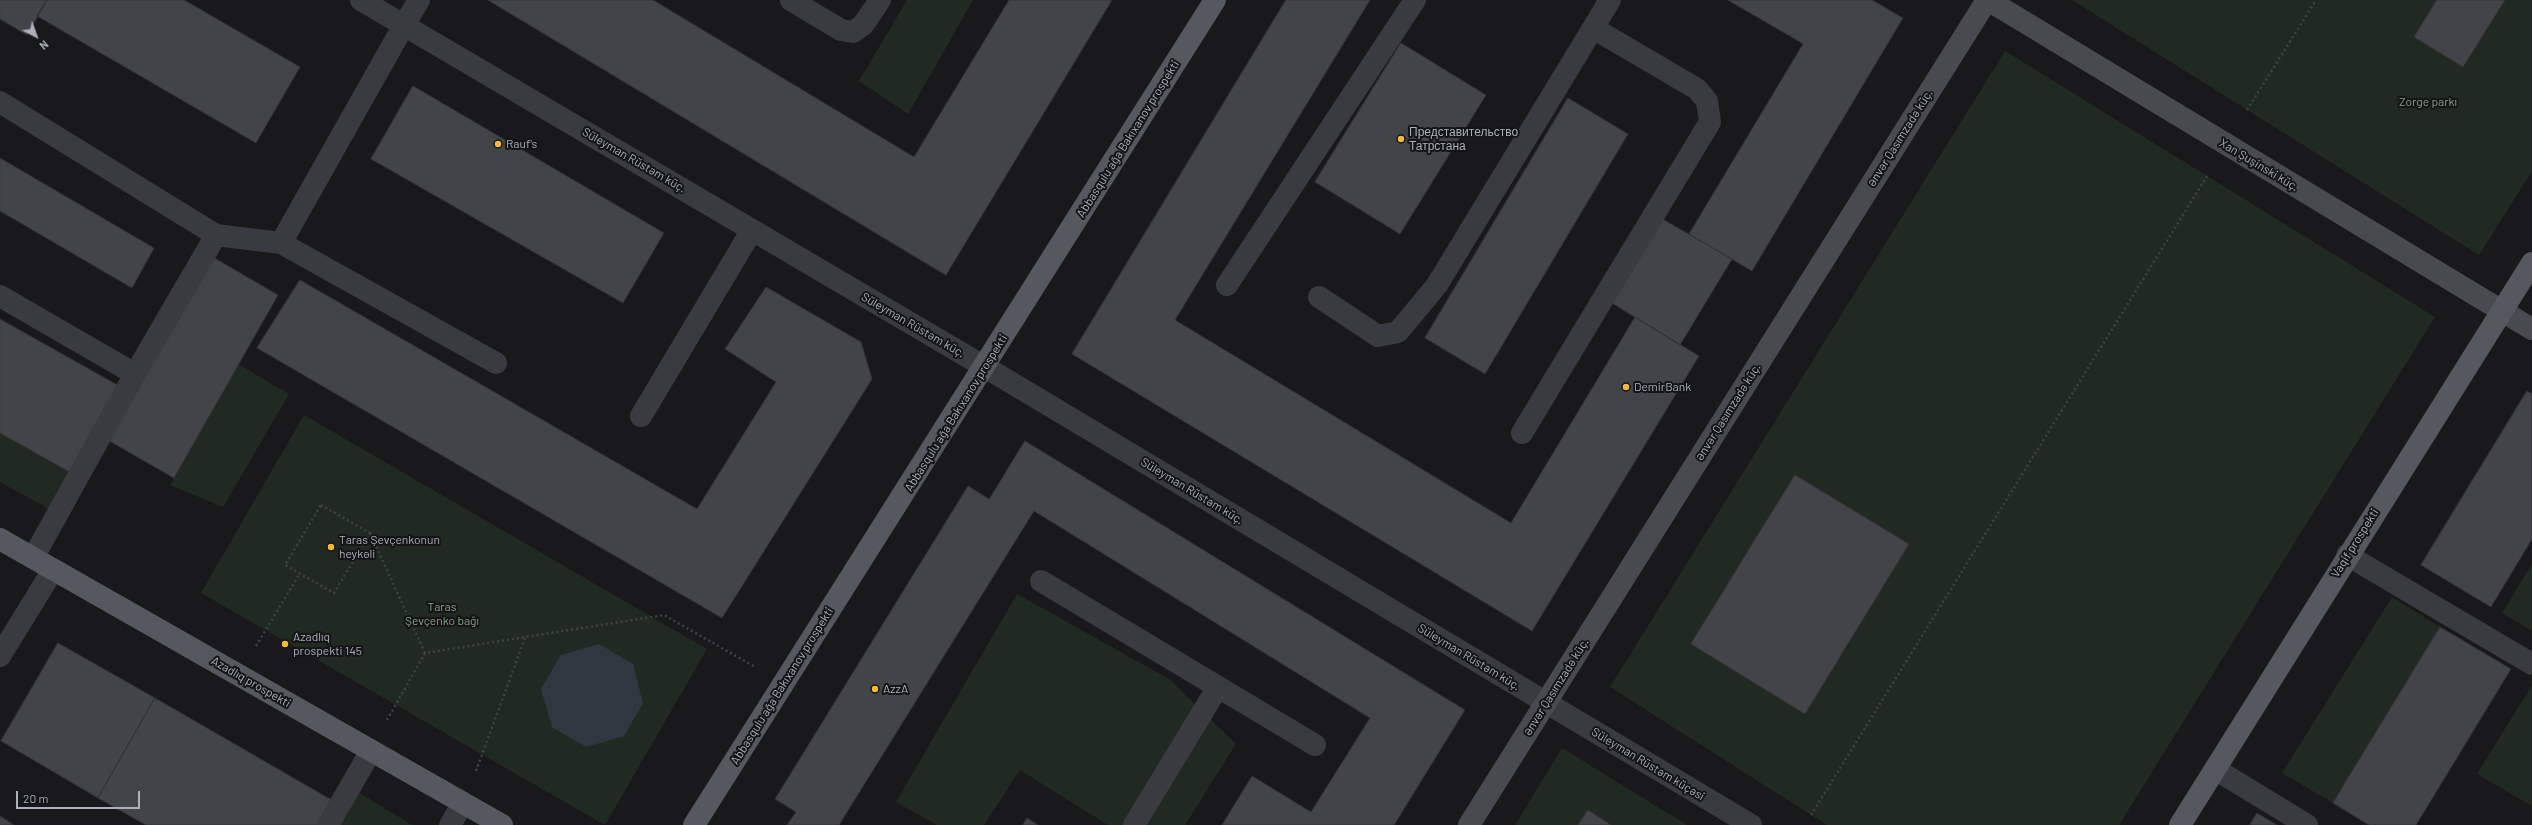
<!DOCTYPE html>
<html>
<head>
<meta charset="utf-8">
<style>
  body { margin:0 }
  #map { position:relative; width:2532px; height:825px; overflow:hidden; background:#19191b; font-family:Barlow,sans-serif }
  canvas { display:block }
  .north { position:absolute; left:16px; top:16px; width:40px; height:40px; -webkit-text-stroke:3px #141416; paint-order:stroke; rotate:139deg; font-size:11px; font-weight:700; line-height:16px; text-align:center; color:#abb0bb }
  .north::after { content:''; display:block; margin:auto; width:14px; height:18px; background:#abb0bb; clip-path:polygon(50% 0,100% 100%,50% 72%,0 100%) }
  .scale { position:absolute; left:16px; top:791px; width:124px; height:18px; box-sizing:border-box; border:2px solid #abb0bb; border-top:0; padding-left:5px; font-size:12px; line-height:14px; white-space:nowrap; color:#abb0bb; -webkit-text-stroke:3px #141416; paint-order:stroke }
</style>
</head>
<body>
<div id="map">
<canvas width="2532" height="825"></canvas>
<div class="north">N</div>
<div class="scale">20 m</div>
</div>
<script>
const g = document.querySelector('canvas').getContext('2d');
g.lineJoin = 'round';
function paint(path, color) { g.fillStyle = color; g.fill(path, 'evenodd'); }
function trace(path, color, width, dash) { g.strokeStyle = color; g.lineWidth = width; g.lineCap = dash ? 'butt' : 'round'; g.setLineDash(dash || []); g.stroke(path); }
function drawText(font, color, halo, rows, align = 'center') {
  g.font = font + ' Barlow,sans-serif'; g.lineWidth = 4; g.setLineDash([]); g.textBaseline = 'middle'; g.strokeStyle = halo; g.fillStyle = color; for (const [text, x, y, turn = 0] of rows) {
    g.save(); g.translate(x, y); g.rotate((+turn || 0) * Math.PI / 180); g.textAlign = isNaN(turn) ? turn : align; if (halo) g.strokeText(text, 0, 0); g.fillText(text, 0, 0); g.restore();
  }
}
const green = new Path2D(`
  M907,0H973L908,114L859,81Z
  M2072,0H2532V171L2479,255Z
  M2005,51L2435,317L2119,825H1827L1610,687Z
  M238,364L289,394L223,507L170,485Z
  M304,415L707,649L605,825L201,593Z
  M0,433L73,474L51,510L0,482Z
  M2532,564V631L2502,613Z
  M1017,594L1169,679L1236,744L1185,825H1108L1020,770L984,825H937L896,802Z
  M2392,597L2440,627L2333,803L2282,773Z
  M2532,685V806L2477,774Z
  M1562,748L1687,825H1515Z
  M358,792L412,825H339Z`);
const water = new Path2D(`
  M599,644L633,664L643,703L624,736L586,747L552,727L541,689L561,655Z`);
const building = new Path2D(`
  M0,0H47L27,35L0,19Z
  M47,0H184L300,67L256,143L37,16Z
  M488,0H653L914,157L1009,0H1112L946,275Z
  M1286,0H1370L1175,320L1511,523L1635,317L1699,356L1532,631L1072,354Z
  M1728,0H1872L1903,18L1752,271L1689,234L1803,44Z
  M2437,0H2505L2463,67L2414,37Z
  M1401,43L1486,95L1400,234L1315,182Z
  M413,86L664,233L623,303L371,159Z
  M1568,98L1628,134L1485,374L1425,338Z
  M0,158L154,248L132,288L0,211Z
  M1659,217L1732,259L1680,345L1607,300Z
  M211,256L278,295L174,478L106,439Z
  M300,280L697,509L776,382L725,349L766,287L861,342L872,379L722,618L257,348Z
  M0,319L121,387L73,474L0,433Z
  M2527,391L2532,394V539L2491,607L2421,565Z
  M1025,441L1465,710L1394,825H1222L1252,776L1311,812L1370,718L1034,511L839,825H787L796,812L775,799L968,486L989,499Z
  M1795,475L1909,544L1805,714L1691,644Z
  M2440,627L2511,669L2416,825H2369L2333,803Z
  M58,643L155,698L98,798L1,741Z
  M155,698L335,802L322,825H146L98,798Z
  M1588,810L1611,825H1578Z
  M2257,813L2277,825H2250Z
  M0,816L14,825H0Z
  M1027,818L1038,825H1023Z`);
const path = new Path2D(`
  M2247,110L2316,0
  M321,505L370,533L334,593L285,565Z
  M370,533L425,653L664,615L755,667
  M256,646L300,573
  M387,720L425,653
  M476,771L525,638
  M1811,815L2207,176`);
const lane = new Path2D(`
  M791,0L841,30L853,32L863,25L880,0
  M0,102L216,235L281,243L496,363
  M281,243L404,25
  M1227,285L1415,0
  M0,296L135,374L216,235
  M1319,297L1378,336L1398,332L1437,285L1610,0
  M641,416L752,230
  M1522,433L1710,122L1707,101L1697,89L1593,28
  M2347,555L2532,664
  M33,558L135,374
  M1041,581L1315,745
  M2215,769L2307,825
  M328,825L371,751
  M450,825L463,803
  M1134,825L1218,687`);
const street = new Path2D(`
  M361,0L985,367L1751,825
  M404,25L419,0
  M0,656L53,570`);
const secondary = new Path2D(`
  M1988,0L2532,329
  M1469,825L1987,0`);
const primary = new Path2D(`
  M0,539L502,825
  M694,825L1215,0
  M2180,825L2532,263`);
const markers = [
  [1401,139,4,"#f3b939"],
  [498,144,4,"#f3b939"],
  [1626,387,4,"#f3b939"],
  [331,547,4,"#f3b939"],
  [285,644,4,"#f3b939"],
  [875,689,4,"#f3b939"]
];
const parkNames = [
  ["Zorge parkı",2428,102],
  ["Taras",442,607],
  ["Şevçenko bağı",442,621]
];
const poiNames = [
  ["Представительство",1409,132],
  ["Татрстана",1409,146],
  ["Rauf's",506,144],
  ["DemirBank",1634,387],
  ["Taras Şevçenkonun",339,540],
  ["heykəli",339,554],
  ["Azadlıq",293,637],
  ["prospekti 145",293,651],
  ["AzzA",883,689]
];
const streetNames = [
  ["Ənvər Qasımzadə küç.",1900,138,-58],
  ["Abbasqulu ağa Bakıxanov prospekti",1128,139,-58],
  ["Süleyman Rüstəm küç.",634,160,30],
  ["Xan Şuşinski küç.",2259,165,31],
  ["Süleyman Rüstəm küç.",913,325,30],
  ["Ənvər Qasımzadə küç.",1728,412,-58],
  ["Abbasqulu ağa Bakıxanov prospekti",956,413,-58],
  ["Süleyman Rüstəm küç.",1192,491,31],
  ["Vaqif prospekti",2355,543,-58],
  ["Süleyman Rüstəm küç.",1469,657,31],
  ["Azadlıq prospekti",251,682,30],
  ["Abbasqulu ağa Bakıxanov prospekti",782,686,-58],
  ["Ənvər Qasımzadə küç.",1556,687,-58],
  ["Süleyman Rüstəm küçəsi",1648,764,31]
];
paint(green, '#212a22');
paint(water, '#2f3840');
paint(building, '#434448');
trace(building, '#333337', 1);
trace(path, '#404247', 2.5, [2, 3]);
trace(lane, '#3a3b40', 22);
trace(street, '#3a3b40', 22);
trace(secondary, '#484a50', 22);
trace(primary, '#56585f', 22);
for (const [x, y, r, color] of markers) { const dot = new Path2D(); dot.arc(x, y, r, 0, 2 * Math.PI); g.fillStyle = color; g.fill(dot); trace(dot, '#141416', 1.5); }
drawText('12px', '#83a686', '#141416', parkNames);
drawText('12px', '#abb0bb', '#141416', poiNames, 'left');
drawText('12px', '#abb0bb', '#141416', streetNames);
</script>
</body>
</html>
